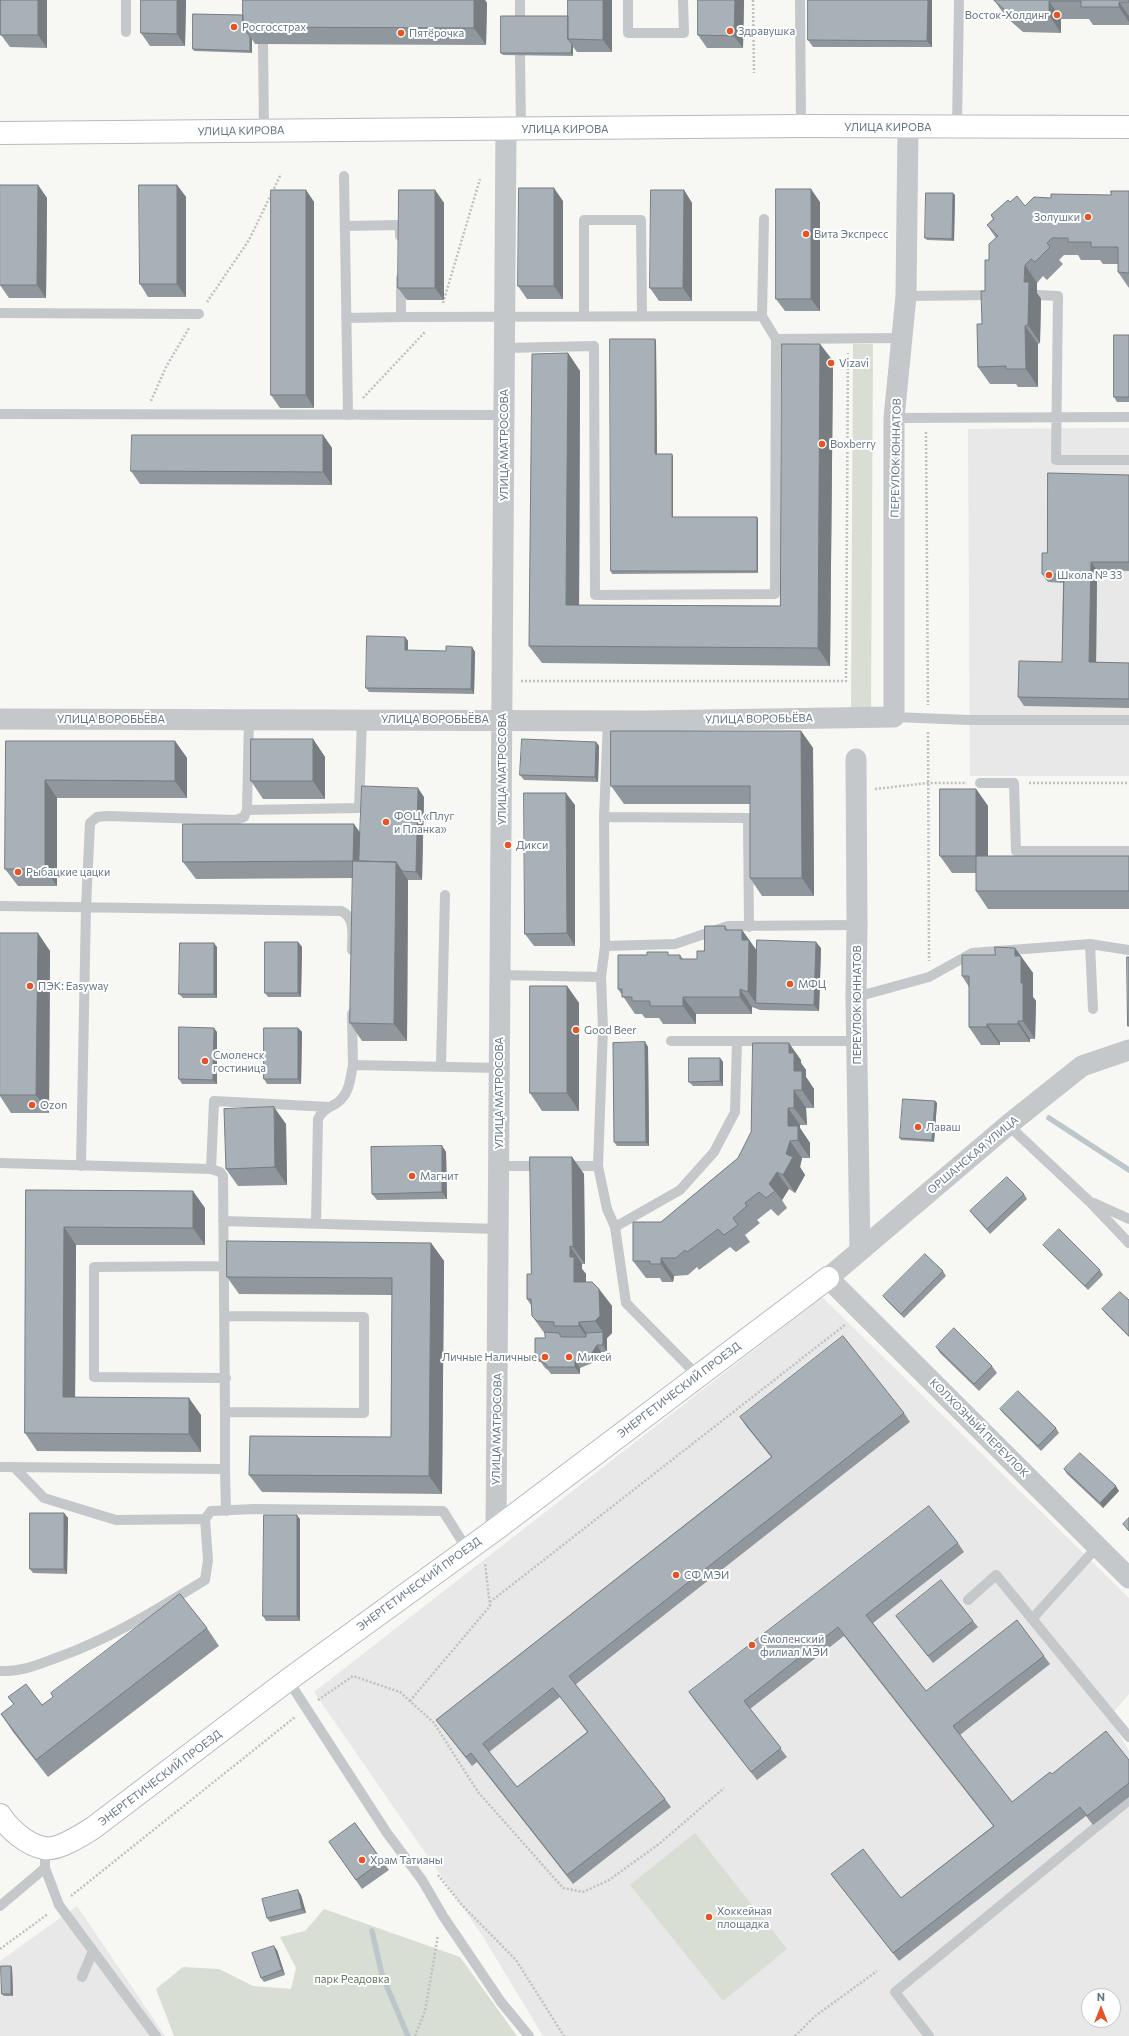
<!DOCTYPE html>
<html>
<head>
<meta charset="utf-8">
<style>
  body { margin:0 }
  #map { position:relative; width:1129px; height:2036px; overflow:hidden; background:#f7f7f3; font-family:Commissioner,sans-serif }
  canvas { display:block }
  .north { position:absolute; left:1081px; top:1988px; width:40px; height:40px; box-sizing:border-box; background:#fff; border:1px solid #c1c8ce; border-radius:50%; rotate:0deg; font-size:11px; font-weight:700; line-height:16px; text-align:center; color:#657685 }
  .north::after { content:''; display:block; margin:auto; width:14px; height:18px; background:#e65324; clip-path:polygon(50% 0,100% 100%,50% 72%,0 100%) }
</style>
</head>
<body>
<div id="map">
<canvas width="1129" height="2036"></canvas>
<div class="north">N</div>
</div>
<script>
const g = document.querySelector('canvas').getContext('2d');
g.lineJoin = 'round';
function paint(path, color) { g.fillStyle = color; g.fill(path, 'evenodd'); }
function trace(path, color, width, dash) { g.strokeStyle = color; g.lineWidth = width; g.lineCap = dash ? 'butt' : 'round'; g.setLineDash(dash || []); g.stroke(path); }
function drawText(font, color, halo, rows, align = 'center') {
  g.font = font + ' Commissioner,sans-serif'; g.lineWidth = 4; g.setLineDash([]); g.textBaseline = 'middle'; g.strokeStyle = halo; g.fillStyle = color; for (const [text, x, y, turn = 0] of rows) {
    g.save(); g.translate(x, y); g.rotate((+turn || 0) * Math.PI / 180); g.textAlign = isNaN(turn) ? turn : align; if (halo) g.strokeText(text, 0, 0); g.fillText(text, 0, 0); g.restore();
  }
}
const built = new Path2D(`
  M1129,428V776H970L968,429Z
  M822,1297L1129,1598V1694L1109,1717L1129,1751V2036H543L482,1935L314,1692ZM1089,1996H1113V2020H1089Z
  M77,1906L165,2036H0V1961Z`);
const green = new Path2D(`
  M853,344H873L871,708H851Z
  M695,1833L787,1949L723,2001L630,1885Z
  M324,1909L460,1957L517,2036H174L156,1989L183,1967L219,1969L253,1986L291,1989L296,1968L280,1937L305,1931Z`);
const stream = new Path2D(`
  M1049,1118L1129,1170
  M372,1931L382,1975L408,2036`);
const path = new Path2D(`
  M753,0L754,73
  M207,302L249,240L281,174
  M443,303L480,179
  M363,398L425,332
  M151,401L166,367L189,328
  M926,432L928,705
  M521,681H846L848,353
  M928,732L929,961
  M1029,783H1129
  M875,789L928,783H967
  M490,1602L846,1324
  M318,1700L353,1676L400,1692L434,1723L478,1792L563,1888L583,1892L609,1880L659,1844L724,1788
  M410,1701L490,1606L485,1563
  M438,1875L461,1904L516,1960L564,2036
  M71,1896L295,1717
  M0,1949L48,1914
  M415,2036L425,2011L438,1935
  M795,2036L814,2017L877,1971`);
const lane = new Path2D(`
  M520,0V18
  M628,0V33H684L683,0
  M800,0L801,126
  M126,32V0
  M263,44L264,131
  M520,55L521,129
  M957,127L959,0
  M344,176L348,415
  M345,226L400,225V236
  M1037,295L1058,296L1056,460H1129
  M906,296L994,295
  M0,313L199,314
  M584,316V220H641L642,315
  M762,316L776,339L903,338
  M401,317L762,316L764,219
  M346,318L401,317V278
  M505,348L594,346L595,595L775,594L776,339
  M0,414L504,415
  M894,418L1129,417
  M894,717L969,720H1129
  M980,783H1014L1016,851H1129
  M247,810L359,808L362,719
  M604,817L748,818L749,927
  M0,906L341,911C356,917 352,936 352,950
  M1090,944L1093,1009
  M605,946L675,944L728,926L857,925
  M501,975L601,977
  M856,997L929,977L972,953L1090,944L1129,950
  M352,1014L353,1065L500,1068
  M671,1041H856
  M441,1066L445,895
  M1008,1125L1090,1202L1129,1243
  M0,1163L211,1169L220,1172L223,1176L225,1412
  M81,1166L86,907L90,823L97,817L107,816L236,820L244,817L247,810L249,719
  M499,1166H543
  M565,1166H598L607,1209L615,1227
  M598,1166L603,1029L601,977L605,946L604,817L608,720
  M211,1169L214,1101L330,1107
  M1094,1203L1129,1219
  M223,1221L498,1229
  M316,1223L318,1119C322,1110 329,1108 337,1103C350,1094 350,1078 353,1065
  M225,1266L94,1267V1377L226,1378
  M698,1376L626,1303L615,1227L680,1190L714,1152L735,1112L737,1042
  M0,1467L225,1469V1412L364,1413V1317L225,1316
  M14,1467L44,1498L116,1520L205,1519
  M225,1469L226,1511
  M968,1600L996,1575L1129,1737
  M1032,1619L1097,1547
  M0,1671C24,1671 34,1666 56,1658C110,1639 156,1610 205,1580L208,1560L205,1519L211,1511L254,1509L443,1511L467,1549
  M288,1680L387,1833L422,1880L443,1916L501,2002L529,2036
  M45,1868L59,1905L156,2036
  M0,1906L45,1868V1849
  M82,1977L93,1951
  M929,2036L895,1992L1129,1800`);
const street = new Path2D(`
  M0,719L646,721L894,717V418L906,296L908,127
  M856,759L857,925L856,997L860,1251
  M1129,1050L1082,1066L1008,1125L828,1278L1129,1578
  M496,1529L506,129`);
const secondary = new Path2D(`
  M0,1815C9,1829 27,1845 44,1848C57,1851 82,1835 93,1828L288,1680L496,1529L828,1278`);
const primary = new Path2D(`
  M0,133L801,126L1129,127`);
const wall = new Path2D(`
  M47,0V48L10,47L1,35Z
  M186,0L185,46H150L141,33Z
  M243,0H485L487,3L486,45L255,44L252,39V53L194,51L193,49L243,15Z
  M568,0H612V52H577L573,47V56L503,55L501,53L568,16Z
  M698,0H744L743,48H707L698,35Z
  M932,0V47H813L808,40Z
  M994,0H1129V25H1093L1089,19H1061V33L1023,32L1006,17Z
  M38,185L47,198L46,298H9L0,285Z
  M177,185L186,197V297H148L140,284Z
  M306,190L314,202V408H280L271,395Z
  M435,190L444,203V300H407L398,288Z
  M684,190L692,203V301H659L650,288Z
  M1129,191V288L1118,272V264H1103L1100,260H1081L1078,255H1064L1059,260L1063,264L1047,280L1043,276L1037,283V293L1041,299L1040,343L1038,344V387H1018L1016,384H990L978,367L985,291L996,238L987,225L993,219L991,215L1010,202L1025,206L1051,198L1111,195Z
  M955,195L954,241L927,240L925,238Z
  M563,201V299H527L518,286Z
  M820,202V311H785L776,299Z
  M1129,335V402H1117L1114,397Z
  M655,339L656,341L657,454H672L673,457V517L758,519V573L612,574L611,571Z
  M820,344L833,361L830,666L542,663L529,646L568,353L580,371L579,605L780,606Z
  M323,435L332,448V485L140,484L131,471Z
  M1129,475V571L1097,570L1096,662L1129,663V708L1024,706L1018,697L1062,662L1063,583L1048,582L1042,574L1047,553Z
  M405,637L408,641V651H446L472,647L475,652L474,694L369,692L366,688Z
  M801,731L813,748L814,896H762L750,878V804H624L611,786Z
  M313,739L325,757V799H263L251,781Z
  M6,741H175L187,758V798H57V886H18L5,869Z
  M596,742L599,746L598,782L524,780L520,775Z
  M976,789L988,806V856H1129V909H988L976,891V873H952L940,856Z
  M424,797L422,880H408L407,1041H362L350,1023L353,878L196,879L183,862L360,832Z
  M575,805V946H534L525,934Z
  M725,926L728,930H742L757,951L821,948L819,1011L760,1010L752,1007V1014H696V1024H663L659,1018H645L642,1014H635L618,989L670,955H680L683,959H697Z
  M298,942L302,947L301,997H268L265,993Z
  M217,947V998H183L179,994Z
  M1015,948L1033,973V997L1036,1001L1035,1039H1030V1042H1000V1045H981L969,1027V987L962,976L995,955Z
  M50,951L49,1113H11L0,1096V966Z
  M567,986L579,1003V1111H542L530,1093Z
  M298,1028L302,1032L301,1084H267L264,1079Z
  M217,1032V1084H182L179,1079Z
  M645,1042L648,1047L649,1146H617L614,1142Z
  M720,1058L723,1062V1086H693L689,1082Z
  M801,1060V1063L806,1070V1077L814,1089V1108H806L807,1125H800V1128L810,1143V1158H802L800,1167L805,1175L795,1193L789,1189L782,1200L787,1208L778,1216L771,1209L757,1220L760,1223L745,1235L750,1242L736,1252L730,1247L699,1270L697,1267L688,1275L674,1276L673,1282H662L660,1278H646L633,1261L661,1222L738,1158Z
  M935,1101L937,1103L934,1142L901,1140L900,1138Z
  M286,1124L287,1185L238,1186L226,1169Z
  M442,1146L446,1152L447,1199L377,1200L372,1194Z
  M572,1157L584,1174L585,1264H582V1269L586,1274V1282L599,1289L612,1306V1333L607,1338V1352H601L595,1362L580,1368V1374H551L548,1370L545,1368L541,1362H539L535,1355L545,1338V1334L532,1316L531,1305L527,1299L531,1274Z
  M26,1190L205,1208V1245H76L75,1397L201,1415V1452L37,1451L25,1433Z
  M1024,1194L1027,1199L990,1234L974,1216L970,1211Z
  M431,1243L444,1261L442,1494L262,1492L249,1475L391,1437L392,1295L239,1294L227,1277Z
  M1043,1245L1100,1270L1103,1275L1088,1290Z
  M943,1271L946,1276L904,1318L886,1300L883,1296Z
  M1129,1300V1337L1106,1314L1102,1309Z
  M936,1347L992,1366L997,1373L979,1391L940,1353Z
  M1000,1409L1056,1428L1059,1433L1041,1451L1003,1413Z
  M904,1413L910,1422L575,1685L665,1799L671,1807L573,1884L477,1762L472,1766L436,1720L771,1457L746,1426L740,1417ZM560,1697L587,1732L517,1787L489,1752Z
  M1064,1469L1119,1491L1103,1508L1067,1474Z
  M64,1513L68,1518L67,1574L33,1573L30,1569Z
  M300,1519V1621H266L263,1616Z
  M958,1543L964,1552L873,1623L926,1691L1044,1656L1050,1664L960,1735L1012,1802L1052,1774L1129,1760V1797L1093,1825L1086,1816L899,1961L837,1882L831,1874L901,1898L993,1826L844,1636L750,1709L787,1757L757,1780L695,1701L689,1692Z
  M896,1616L973,1621L978,1627L933,1663Z
  M207,1628L219,1646L48,1777L13,1732L1,1714L14,1705L8,1697L42,1705Z
  M355,1823L389,1870L362,1889L329,1842Z
  M301,1895L306,1913L270,1922L267,1918Z
  M277,1950L285,1975L264,1982L261,1978Z
  M11,1966L12,1968L13,1996H4L2,1994Z`);
const shadedWall = new Path2D(`
  M38,0H47V48L38,35Z
  M177,0H186L185,46L177,34Z
  M474,0H485L487,3L486,45L474,28Z
  M603,0H612V52L603,40Z
  M735,0H744L743,48L734,36Z
  M928,0H932V47L927,41Z
  M1049,1L1061,19V33L1049,15Z
  M1119,2L1129,16V22L1119,7Z
  M250,37L252,39V53L250,51Z
  M572,44L573,47V56L571,53Z
  M38,185L47,198L46,298L37,285Z
  M177,185L186,197V297L177,284Z
  M554,188L563,201V299L554,286Z
  M811,189L820,202V311L811,299Z
  M306,190L314,202V408L306,395Z
  M435,190L444,203V300L435,288Z
  M684,190L692,203V301L683,288Z
  M953,193L955,195L954,241L952,239Z
  M1025,265L1037,283V293L1041,299L1040,343L1028,325L1024,282Z
  M1025,326L1038,344V387L1026,369Z
  M655,339L656,341L657,457L655,454Z
  M820,344L833,361L830,666L818,648Z
  M568,353L580,371L579,622L566,605Z
  M323,435L332,448V485L323,472Z
  M672,454L673,457V519L672,517Z
  M757,517L758,519V573L757,571Z
  M1091,562L1097,570L1096,671L1089,662Z
  M405,637L408,641V655L405,650Z
  M472,647L475,652L474,694L471,689Z
  M801,731L813,748L814,896L802,878Z
  M313,739L325,757V799L313,781Z
  M175,741L187,758V798L175,781Z
  M596,742L599,746L598,782L595,777Z
  M45,780L57,798V886L45,869Z
  M418,788L424,797L422,880L416,872Z
  M976,789L988,806V873L976,856Z
  M566,793L575,805V946L567,933Z
  M354,824L366,841L359,870L353,861Z
  M396,862L408,880L407,1041L394,1024Z
  M742,930L762,958L756,1003L748,992L742,940Z
  M38,933L50,951L49,1113L36,1095Z
  M298,942L302,947L301,997L298,993Z
  M816,942L821,948L819,1011L814,1005Z
  M214,943L217,947V998L214,994Z
  M1015,948L1033,973V997L1036,1001L1035,1039L1023,1021L1021,983L1015,956Z
  M567,986L579,1003V1111L567,1093Z
  M740,989L752,1007V1014L740,997Z
  M683,997L696,1014V1024L683,1006Z
  M1018,1021L1030,1039V1042L1018,1024Z
  M987,1024L1000,1042V1045L987,1027Z
  M214,1028L217,1032V1084L213,1080Z
  M298,1028L302,1032L301,1084L298,1079Z
  M645,1042L648,1047L649,1146L646,1142Z
  M789,1043L801,1060V1063L806,1070V1077L814,1089V1108L802,1090L794,1071L789,1053Z
  M720,1058L723,1062V1086L720,1081Z
  M794,1090L806,1108L807,1125L794,1108Z
  M935,1101L937,1103L934,1142L932,1140Z
  M274,1107L286,1124L287,1185L275,1167Z
  M788,1108L800,1125V1128L810,1143V1158L788,1126Z
  M790,1141L802,1158L800,1167L805,1175L795,1193L783,1175L786,1154Z
  M442,1146L446,1152L447,1199L442,1192Z
  M572,1157L584,1174L585,1264L573,1247Z
  M777,1172L789,1189L782,1200L775,1191L769,1184Z
  M193,1191L205,1208V1245L193,1228Z
  M64,1227L76,1245L75,1415L63,1397Z
  M431,1243L444,1261L442,1494L429,1476Z
  M570,1246L582,1264V1269L586,1274V1299L574,1282L570,1257Z
  M661,1258L674,1276L673,1282L661,1264Z
  M599,1289L612,1306V1333L607,1338V1352L603,1345V1332L595,1321Z
  M579,1322L591,1340V1343L579,1326Z
  M597,1345L601,1352L595,1362L590,1356Z
  M575,1361L580,1368V1374L575,1367Z
  M189,1398L201,1415V1452L189,1434Z
  M1116,1486L1119,1491L1103,1508L1100,1503Z
  M64,1513L68,1518L67,1574L64,1569Z
  M297,1515L300,1519V1621L297,1616Z
  M298,1890L301,1895L306,1913L302,1909Z
  M274,1946L277,1950L285,1975L282,1970Z
  M11,1966L12,1968L13,1996L11,1994Z`);
const building = new Path2D(`
  M1,0H38V35H1Z
  M141,0H177V34L141,33Z
  M243,0H474V28L243,27Z
  M568,0H603V40L568,39Z
  M698,0H735L734,36L698,35Z
  M808,0H928L927,41L808,40Z
  M994,0H1129V2H1119V7H1081V1H1049V15H1011Z
  M193,14L243,15V27L250,37V51L193,49Z
  M501,16H568V39L572,44L571,53H501Z
  M0,185H38L37,285H0Z
  M139,185H177V284H140Z
  M519,188H554V286H518Z
  M776,189H811V299H776Z
  M271,190H306V395H271Z
  M399,190H435V288H398Z
  M651,190H684L683,288H650Z
  M1111,191H1129V273L1118,272V247H1091V242H1068V238H1052L1047,243L1050,247L1035,262L1031,259L1025,265L1024,282H1029L1028,325L1025,326L1026,369H1006V366L978,367L977,324H982L981,291H985V260H989V244L998,236L987,225L994,219L991,215L1008,200L1010,202L1017,196L1025,206L1034,197L1051,198V194L1111,195Z
  M926,193H953L952,239L925,238Z
  M1114,335H1129V397H1114Z
  M610,339H655V454H672V517H757V571H611Z
  M782,344H820L818,648L529,646L532,354L568,353L566,605L780,606Z
  M132,435H323V472L131,471Z
  M1048,473L1129,475V562H1091L1089,662L1129,663V699L1018,697L1019,661L1062,662L1064,574H1042V553H1047Z
  M367,636L405,637V650L446,651V646L472,647L471,689L366,688Z
  M611,731H801L802,878H750V786H611Z
  M251,739H313V781H251Z
  M522,739L596,742L595,777L520,775Z
  M6,741H175V781L45,780V869H5Z
  M362,786L418,788L416,872L402,871L396,862L359,861Z
  M940,789H976V856H1129V891H976V856H940Z
  M524,793H566L567,933L525,934Z
  M183,824H354L353,861L183,862Z
  M353,861L396,862L394,1024L350,1023Z
  M705,926H725V930H742V940H749L748,992L740,989V997H683V1006H650V1001H632V997H622V989H618V955H647V952H668V955H680V959H697V951H704Z
  M0,933H38L36,1095H0Z
  M757,940L816,942L814,1005L756,1003Z
  M265,942H298V993H265Z
  M180,943H214V994H179Z
  M995,947L1015,948V956H1021V983H1023V1021H1018V1024H987V1027H969V976H962V955H995Z
  M1127,957H1129V1026H1128Z
  M530,986H567V1093H530Z
  M179,1027L214,1028L213,1080L179,1079Z
  M264,1028H298V1079H264Z
  M645,1042L646,1142H614L613,1043Z
  M753,1043H789V1053H794V1071H802V1090H794V1108H788V1126H798V1140L790,1141L786,1154L793,1157L783,1175L777,1172L769,1184L775,1191L766,1198L759,1192L745,1203L747,1206L733,1218L738,1225L724,1235L718,1229L687,1252L685,1250L676,1258H661V1264H650V1261H633V1222H661L738,1158L751,1132Z
  M689,1058H720V1081L689,1082Z
  M903,1099L935,1101L932,1140L900,1138Z
  M274,1107L275,1167L226,1169L224,1109Z
  M442,1146V1192L372,1194L371,1147Z
  M530,1157H572L573,1247L570,1246V1257H574V1282H592L599,1289L600,1316L595,1321L579,1322V1326H554V1322L537,1321L532,1316L531,1299H527V1274H531Z
  M1007,1177L1024,1194L987,1229L970,1211Z
  M26,1190L193,1191V1228L64,1227L63,1397L189,1398V1434L25,1433Z
  M1059,1229L1100,1270L1085,1286L1043,1245Z
  M227,1241L431,1243L429,1476L249,1475L250,1436L391,1437L392,1278L227,1277Z
  M925,1254L943,1271L901,1314L883,1296Z
  M1120,1292L1129,1300V1336L1102,1309Z
  M954,1328L992,1366L974,1384L936,1347Z
  M545,1332L559,1333L561,1337H586V1333L603,1332V1345H597L590,1356L575,1361V1367H547V1365L540,1361L537,1355H535V1338H545Z
  M843,1336L904,1413L569,1676L665,1799L567,1875L471,1753L466,1757L436,1720L772,1457L740,1417ZM553,1688L588,1732L517,1787L483,1744Z
  M1018,1391L1056,1428L1038,1446L1000,1409Z
  M1080,1453L1116,1486L1100,1503L1064,1469Z
  M929,1506L958,1543L866,1615L926,1691L1017,1620L1044,1656L953,1726L1012,1802L1050,1772L1052,1774L1106,1731L1129,1760V1783L1087,1816L1080,1807L893,1953L831,1874L863,1849L901,1898L994,1826L838,1627L744,1701L781,1748L751,1772L689,1692Z
  M30,1513H64V1569H30Z
  M264,1515H297V1616H263Z
  M1129,1518V1531L1123,1524Z
  M941,1580L973,1621L928,1656L896,1616Z
  M180,1594L207,1628L36,1760L1,1714L14,1704L8,1697L26,1684L42,1705L53,1697L51,1693Z
  M355,1823L382,1861L356,1880L329,1842Z
  M298,1890L302,1909L267,1918L262,1899Z
  M274,1946L282,1970L261,1978L252,1953Z
  M1,1966H11V1994H2Z`);
const markers = [
  [1057,15,4,"#e65324"],
  [234,27,4,"#e65324"],
  [730,31,4,"#e65324"],
  [401,33,4,"#e65324"],
  [1088,217,4,"#e65324"],
  [806,234,4,"#e65324"],
  [831,363,4,"#e65324"],
  [822,444,4,"#e65324"],
  [1049,575,4,"#e65324"],
  [386,822,4,"#e65324"],
  [508,845,4,"#e65324"],
  [18,872,4,"#e65324"],
  [790,984,4,"#e65324"],
  [30,986,4,"#e65324"],
  [576,1030,4,"#e65324"],
  [205,1061,4,"#e65324"],
  [32,1105,4,"#e65324"],
  [918,1127,4,"#e65324"],
  [412,1176,4,"#e65324"],
  [545,1357,4,"#e65324"],
  [569,1357,4,"#e65324"],
  [676,1575,4,"#e65324"],
  [752,1645,4,"#e65324"],
  [362,1860,4,"#e65324"],
  [709,1917,4,"#e65324"]
];
const poiNames = [
  ["Восток-Холдинг",1049,15,"right"],
  ["Росгосстрах",242,27],
  ["Здравушка",738,31],
  ["Пятёрочка",409,33],
  ["Золушки",1080,217,"right"],
  ["Вита Экспресс",814,234],
  ["Vizavi",839,363],
  ["Boxberry",830,444],
  ["Школа № 33",1057,575],
  ["ФОЦ «Плуг",394,816],
  ["и Планка»",394,829],
  ["Дикси",516,845],
  ["Рыбацкие цацки",26,872],
  ["МФЦ",798,984],
  ["ПЭК: Easyway",38,986],
  ["Good Beer",584,1030],
  ["Смоленск",213,1055],
  ["гостиница",213,1068],
  ["Ozon",40,1105],
  ["Лаваш",926,1127],
  ["Магнит",420,1176],
  ["Личные Наличные",537,1357,"right"],
  ["Микей",577,1357],
  ["СФ МЭИ",684,1575],
  ["Смоленский",760,1639],
  ["филиал МЭИ",760,1652],
  ["Храм Татианы",370,1860],
  ["Хоккейная",717,1911],
  ["площадка",717,1924]
];
const streetNames = [
  ["УЛИЦА КИРОВА",888,127],
  ["УЛИЦА КИРОВА",565,129],
  ["УЛИЦА КИРОВА",241,131,-1],
  ["УЛИЦА МАТРОСОВА",504,445,-90],
  ["ПЕРЕУЛОК ЮННАТОВ",896,458,-89],
  ["УЛИЦА ВОРОБЬЁВА",111,719],
  ["УЛИЦА ВОРОБЬЁВА",435,719],
  ["УЛИЦА ВОРОБЬЁВА",759,719,-1],
  ["УЛИЦА МАТРОСОВА",502,769,-90],
  ["ПЕРЕУЛОК ЮННАТОВ",857,1005,-90],
  ["УЛИЦА МАТРОСОВА",499,1093,-90],
  ["ОРШАНСКАЯ УЛИЦА",973,1155,-40],
  ["ЭНЕРГЕТИЧЕСКИЙ ПРОЕЗД",679,1390,-37],
  ["КОЛХОЗНЫЙ ПЕРЕУЛОК",979,1428,45],
  ["УЛИЦА МАТРОСОВА",497,1429,-89],
  ["ЭНЕРГЕТИЧЕСКИЙ ПРОЕЗД",419,1584,-36],
  ["ЭНЕРГЕТИЧЕСКИЙ ПРОЕЗД",160,1778,-37]
];
const parkNames = [
  ["парк Реадовка",352,1979]
];
paint(built, '#e7e8e7');
paint(green, '#d8ded4');
trace(stream, '#bcc6cb', 5.5);
trace(secondary, '#b6bbc0', 24);
trace(primary, '#b7bbbf', 24);
trace(path, '#bec0c2', 2.5, [2, 2]);
trace(lane, '#c4c8cb', 10);
trace(street, '#c4c8cb', 21);
trace(secondary, '#fff', 22);
trace(primary, '#fff', 22);
paint(wall, '#90989d');
paint(shadedWall, '#767c80');
paint(building, '#a8b1b7');
trace(building, '#767c80', 1);
for (const [x, y, r, color] of markers) { const dot = new Path2D(); dot.arc(x, y, r, 0, 2 * Math.PI); g.fillStyle = color; g.fill(dot); trace(dot, '#fff', 1.5); }
drawText('11px', '#657685', '#fff', poiNames, 'left');
drawText('11px', '#657685', '#fff', streetNames);
drawText('11px', '#657760', '#fff', parkNames);
</script>
</body>
</html>
